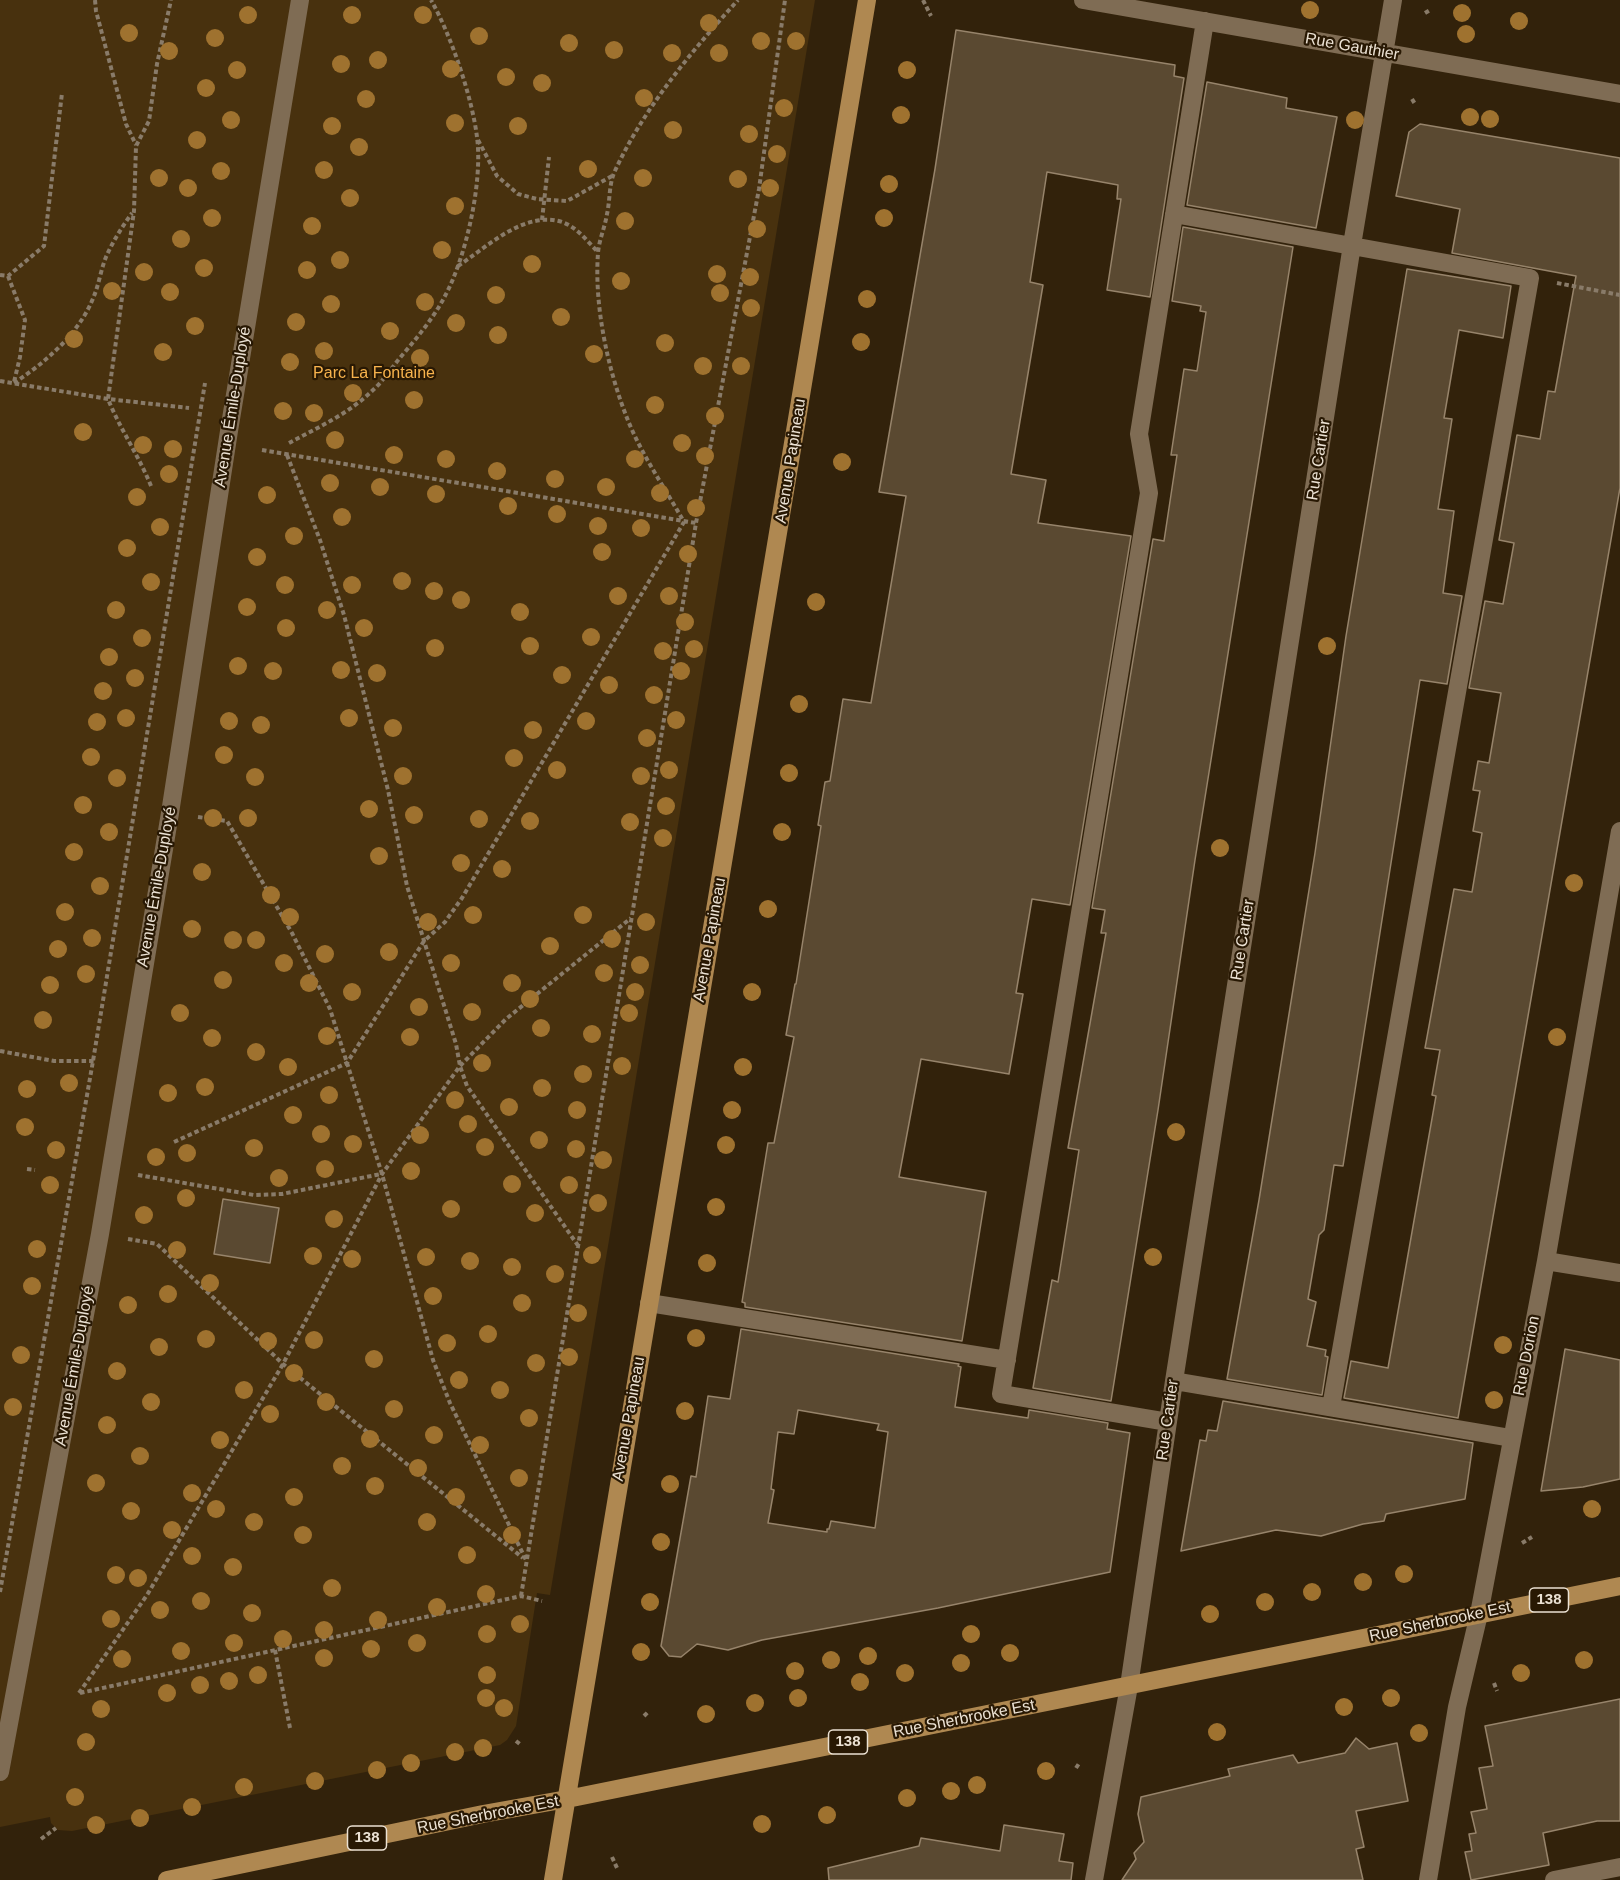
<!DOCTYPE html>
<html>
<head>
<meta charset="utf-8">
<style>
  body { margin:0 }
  canvas { display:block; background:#32220b }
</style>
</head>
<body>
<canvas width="1620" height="1880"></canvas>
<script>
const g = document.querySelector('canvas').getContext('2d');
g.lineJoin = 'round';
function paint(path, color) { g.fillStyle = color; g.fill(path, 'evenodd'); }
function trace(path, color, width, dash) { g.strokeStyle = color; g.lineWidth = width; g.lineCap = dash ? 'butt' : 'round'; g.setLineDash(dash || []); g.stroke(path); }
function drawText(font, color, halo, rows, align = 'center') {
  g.font = font + ' Arial,sans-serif'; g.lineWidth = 4.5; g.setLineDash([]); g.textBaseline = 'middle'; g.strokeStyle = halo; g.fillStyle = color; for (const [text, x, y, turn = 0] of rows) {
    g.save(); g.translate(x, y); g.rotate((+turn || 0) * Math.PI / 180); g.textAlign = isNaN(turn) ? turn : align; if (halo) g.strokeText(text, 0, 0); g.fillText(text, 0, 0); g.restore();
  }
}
const green = new Path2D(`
  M0,0H815L550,1595L537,1593L516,1726L507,1740L500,1745L72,1831L58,1830L51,1823L50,1817L0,1827Z`);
const building = new Path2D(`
  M956,30L1175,65L1174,76L1184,78L1150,297L1107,290L1121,199H1117L1118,185L1047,172L1030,282L1043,285L1011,474L1046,480L1038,523L1131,536L1070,905L1032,899L1016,993L1023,994L1009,1074L921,1059L899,1177L986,1192L962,1341L745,1307V1303L742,1302L768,1143H774L794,1037L786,1035L795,984H796L821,826L818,825L825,782L830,781L843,699L871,703L906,496L879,492L935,169Z
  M1207,82L1287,98L1286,108L1337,117L1316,228L1187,205Z
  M1420,124L1620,158V488L1458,1418L1344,1398L1351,1361L1388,1368L1436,1096L1432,1095L1440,1050L1425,1048L1454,889L1472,892L1482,833L1473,831L1480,791L1473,790L1478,761L1489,763L1501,693L1469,688L1485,601L1503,604L1514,543L1499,540L1517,435L1540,439L1548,391L1555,392L1576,276L1452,253L1460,209L1396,196L1409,132Z
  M1183,227L1293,247L1195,860L1158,1110L1111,1401L1033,1388L1052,1280L1058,1282L1079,1150L1068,1148L1106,933H1101L1105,910L1092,908L1153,539L1164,541L1177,455H1171L1184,369L1197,371L1206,312L1200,311L1201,306L1172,301Z
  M1407,269L1511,286L1503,338L1459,330L1444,418L1452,419L1438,509L1454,511L1443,593L1462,596L1447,684L1420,680L1343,1166L1334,1165L1324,1230L1319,1235L1308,1299L1316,1302L1307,1346L1326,1350L1325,1356L1328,1357L1322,1395L1227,1379L1259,1200L1315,853L1346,636Z
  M223,1199L279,1208L270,1263L214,1254Z
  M741,1329L959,1364L958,1366L961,1367L955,1407L1028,1418L1029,1410L1108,1423L1107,1429L1130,1433L1110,1572L938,1608L762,1640L728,1650L697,1644L681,1657L669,1656L661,1646L691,1476L696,1477L708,1396L730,1399ZM798,1410L879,1424L877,1430L888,1432L875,1528L831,1521L829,1529H827V1532L768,1523L774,1490L771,1489L778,1432L794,1434Z
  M1565,1349L1620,1360V1479L1583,1487L1541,1491Z
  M1223,1401L1473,1443L1465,1499L1386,1514L1384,1521L1363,1524L1321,1536L1276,1530L1181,1551L1200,1440L1206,1441L1208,1430L1217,1431Z
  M1620,1699V1821H1597L1543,1833L1549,1865L1471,1880L1465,1852L1472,1851L1469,1834L1476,1833L1471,1812L1487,1809L1479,1768L1493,1766L1485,1726Z
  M1356,1738L1369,1749L1397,1743L1408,1801L1356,1811L1364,1847L1356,1849L1363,1880H1122L1136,1859L1134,1853L1144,1842L1138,1814L1141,1797L1230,1776L1228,1769L1293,1755L1298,1763L1345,1753Z
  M1004,1825L1064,1834L1059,1861L1073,1863L1071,1880H829L828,1868L919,1846L921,1838L1000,1851Z`);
const path = new Path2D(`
  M95,0L96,11L126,124L136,145
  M923,0L931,16
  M1425,13L1430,10
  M1412,99L1415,104
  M478,140L497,176L518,194L537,199L567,201L612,176
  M542,220L549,157
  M458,266C487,247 525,210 562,222C577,227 587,241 598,252
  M0,275L8,276L44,246L62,93
  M8,276L25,320L20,357L14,382
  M1557,283L1620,295
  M0,381L108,399L189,408
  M14,383C46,362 80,333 94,296C99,284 101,269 106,257C113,241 122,227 132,213
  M289,443C317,428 350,413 373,390C383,381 391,369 399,359C416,339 433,319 445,296C466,257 483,182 477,137C472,97 451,35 431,0
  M262,450L696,523
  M287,455L320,540L344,615L388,790L407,886L456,1044L460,1066L467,1086L579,1247
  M151,486C139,456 120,429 108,399L134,211L136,146L149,121L157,64L171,0
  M198,817L227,821L292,933L330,1009L382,1174L433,1360L450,1403L526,1560
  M0,1051L54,1061H94
  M174,1142L347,1063L424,941L445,922L462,898L684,522C665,488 641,454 627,418C608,370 594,306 598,253C599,240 605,227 607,214C610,201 609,185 614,173C643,109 691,52 738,0
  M27,1169L35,1170
  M138,1175L254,1195L282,1194L381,1174
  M128,1239L157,1244L283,1364L523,1558
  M1522,1543L1532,1537
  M0,1592L93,1061L205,383
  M521,1596L696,523L759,189L785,0
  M275,1650L290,1728
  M1494,1683L1497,1691
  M79,1693L147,1595L283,1364L382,1174L460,1066L506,1019L631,918
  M80,1693L521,1596L542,1601
  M644,1716L649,1711
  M516,1741L521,1745
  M1076,1768L1080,1762
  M41,1839L56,1828
  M612,1857L617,1868`);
const minor = new Path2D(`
  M1083,0L1620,94
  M1174,214L1530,278L1331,1407
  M1546,1261L1620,1273
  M649,1303L1007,1360
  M1174,1381L1511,1438
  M1168,1422L1001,1394L1149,493L1139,434L1205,21
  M0,1772L100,1234L170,813L229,431L300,0
  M1094,1880L1129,1686L1174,1381L1352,245L1393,0
  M1428,1880L1457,1707L1479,1614L1546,1261L1620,831
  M1554,1880L1620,1867`);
const major = new Path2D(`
  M167,1880L483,1814L567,1799L1620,1586
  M553,1880L867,0`);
const trees = [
  [1310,10],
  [1462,13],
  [248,15],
  [352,15],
  [423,15],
  [1519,21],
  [709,23],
  [129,33],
  [1466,34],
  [479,36],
  [215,38],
  [761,41],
  [796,41],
  [569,43],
  [614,50],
  [169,51],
  [672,53],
  [719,53],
  [378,60],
  [341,64],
  [451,69],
  [237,70],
  [907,70],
  [506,77],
  [542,83],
  [206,88],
  [644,98],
  [366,99],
  [784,108],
  [901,115],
  [1470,117],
  [1490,119],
  [231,120],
  [1355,120],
  [455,123],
  [332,126],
  [518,126],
  [673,130],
  [749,134],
  [197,140],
  [359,147],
  [777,154],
  [588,169],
  [324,170],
  [221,171],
  [159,178],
  [643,178],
  [738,179],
  [889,184],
  [188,188],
  [770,188],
  [350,198],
  [455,206],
  [212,218],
  [884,218],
  [625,221],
  [312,226],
  [757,229],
  [181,239],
  [442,250],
  [340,260],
  [532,264],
  [204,268],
  [307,270],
  [144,272],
  [717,274],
  [750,277],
  [621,281],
  [112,291],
  [170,292],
  [720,293],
  [496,295],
  [867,299],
  [425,302],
  [331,304],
  [751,308],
  [561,317],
  [296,322],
  [456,323],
  [195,326],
  [390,331],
  [498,335],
  [74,339],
  [861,342],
  [665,343],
  [324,351],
  [163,352],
  [594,354],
  [420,358],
  [290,362],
  [703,366],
  [741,366],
  [353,393],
  [414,400],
  [655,405],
  [283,411],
  [314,413],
  [715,416],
  [83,432],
  [335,440],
  [682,443],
  [143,445],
  [173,449],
  [394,455],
  [705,456],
  [446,459],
  [635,459],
  [842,462],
  [497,471],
  [169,474],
  [555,479],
  [330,483],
  [380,487],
  [606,487],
  [660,493],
  [436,494],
  [267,495],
  [137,497],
  [508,506],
  [696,508],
  [557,514],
  [342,517],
  [598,526],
  [160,527],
  [641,528],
  [294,536],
  [127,548],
  [602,552],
  [688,554],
  [257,557],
  [402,581],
  [151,582],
  [285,585],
  [352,585],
  [434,591],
  [618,596],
  [669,596],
  [461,600],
  [816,602],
  [247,607],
  [116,610],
  [327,610],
  [520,612],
  [685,622],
  [286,628],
  [364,628],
  [591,637],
  [142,638],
  [530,646],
  [1327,646],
  [435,648],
  [694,649],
  [663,651],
  [109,657],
  [238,666],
  [341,670],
  [273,671],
  [681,671],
  [377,673],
  [562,675],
  [135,678],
  [609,685],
  [103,691],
  [654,695],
  [799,704],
  [126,718],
  [349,718],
  [676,720],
  [229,721],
  [586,721],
  [97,722],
  [261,725],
  [393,728],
  [533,730],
  [647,738],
  [224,755],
  [91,757],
  [514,758],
  [557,770],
  [669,770],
  [789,773],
  [403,776],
  [641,776],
  [255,777],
  [117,778],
  [83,805],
  [666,806],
  [369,809],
  [414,815],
  [213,818],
  [248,818],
  [479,819],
  [530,821],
  [630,822],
  [109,832],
  [782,832],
  [663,838],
  [1220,848],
  [74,852],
  [379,856],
  [461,863],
  [502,869],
  [202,872],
  [1574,883],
  [100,886],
  [271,895],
  [768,909],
  [65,912],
  [473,915],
  [583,915],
  [290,917],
  [428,922],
  [646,922],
  [192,929],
  [92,938],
  [612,939],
  [233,940],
  [256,940],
  [550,946],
  [58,949],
  [389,952],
  [325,954],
  [284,963],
  [451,963],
  [640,965],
  [604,973],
  [86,974],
  [223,980],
  [309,983],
  [512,983],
  [50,985],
  [352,992],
  [635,992],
  [752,992],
  [530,999],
  [419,1007],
  [472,1012],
  [180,1013],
  [629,1013],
  [43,1020],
  [541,1028],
  [592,1034],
  [327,1036],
  [410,1037],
  [1557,1037],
  [212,1038],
  [256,1052],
  [482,1063],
  [622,1066],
  [288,1067],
  [743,1067],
  [583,1074],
  [69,1083],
  [205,1087],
  [542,1088],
  [27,1089],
  [168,1093],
  [329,1095],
  [455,1100],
  [509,1107],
  [577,1110],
  [732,1110],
  [293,1115],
  [468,1124],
  [25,1127],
  [1176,1132],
  [321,1134],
  [420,1135],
  [539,1140],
  [353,1144],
  [726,1145],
  [485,1147],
  [254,1148],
  [576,1149],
  [56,1150],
  [187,1153],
  [156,1157],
  [603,1160],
  [325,1169],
  [411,1171],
  [279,1178],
  [512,1184],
  [50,1185],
  [569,1185],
  [186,1198],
  [598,1203],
  [716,1207],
  [451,1209],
  [535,1213],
  [144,1215],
  [334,1219],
  [37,1249],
  [177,1250],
  [592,1255],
  [313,1256],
  [426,1257],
  [1153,1257],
  [352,1259],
  [470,1261],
  [707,1263],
  [512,1267],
  [555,1274],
  [210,1283],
  [32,1286],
  [168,1294],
  [433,1296],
  [522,1303],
  [128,1305],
  [578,1313],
  [488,1334],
  [696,1338],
  [206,1339],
  [314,1340],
  [268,1341],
  [447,1343],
  [1503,1345],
  [159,1347],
  [21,1355],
  [569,1357],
  [374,1359],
  [536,1363],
  [117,1371],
  [294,1373],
  [459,1380],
  [244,1390],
  [500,1390],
  [1494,1400],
  [151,1402],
  [326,1402],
  [13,1407],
  [394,1409],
  [685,1411],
  [270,1414],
  [529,1418],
  [107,1425],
  [434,1435],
  [370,1439],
  [220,1440],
  [480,1445],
  [140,1456],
  [342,1466],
  [418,1468],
  [519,1478],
  [96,1483],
  [670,1484],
  [375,1486],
  [192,1493],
  [294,1497],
  [456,1497],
  [216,1509],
  [1592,1509],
  [131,1511],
  [254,1522],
  [427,1522],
  [172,1530],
  [303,1535],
  [512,1535],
  [661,1542],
  [467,1555],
  [192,1556],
  [233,1567],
  [1404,1574],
  [116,1575],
  [138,1578],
  [1363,1582],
  [332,1588],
  [1312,1592],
  [486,1594],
  [201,1601],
  [650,1602],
  [1265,1602],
  [437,1607],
  [160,1610],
  [252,1613],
  [1210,1614],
  [111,1619],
  [378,1620],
  [520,1624],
  [324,1630],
  [487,1634],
  [971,1634],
  [283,1639],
  [234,1643],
  [417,1643],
  [371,1649],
  [181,1651],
  [641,1652],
  [1010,1653],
  [868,1656],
  [324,1658],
  [122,1659],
  [831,1660],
  [1584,1660],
  [961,1663],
  [795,1671],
  [905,1673],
  [1521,1673],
  [258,1675],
  [487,1675],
  [229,1681],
  [860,1682],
  [200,1685],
  [167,1693],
  [486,1698],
  [798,1698],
  [1391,1698],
  [755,1703],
  [1344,1707],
  [504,1708],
  [101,1709],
  [706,1714],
  [1217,1732],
  [1419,1733],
  [86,1742],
  [483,1748],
  [455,1752],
  [411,1763],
  [377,1770],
  [1046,1771],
  [315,1781],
  [977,1785],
  [244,1787],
  [951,1791],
  [75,1797],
  [907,1798],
  [192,1807],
  [827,1815],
  [140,1818],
  [762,1824],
  [96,1825]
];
const shields = [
  [1549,1600,39],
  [848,1742,39],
  [367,1838,39]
];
const shieldNames = [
  ["138",1549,1600],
  ["138",848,1742],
  ["138",367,1838]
];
const streetNames = [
  ["Rue Gauthier",1352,47,10],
  ["Avenue Émile-Duployé",233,407,-81],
  ["Rue Cartier",1319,460,-81],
  ["Avenue Papineau",791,461,-81],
  ["Avenue Émile-Duployé",157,887,-80],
  ["Avenue Papineau",710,940,-80],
  ["Rue Cartier",1243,940,-81],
  ["Rue Dorion",1527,1356,-79],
  ["Avenue Émile-Duployé",75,1366,-80],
  ["Avenue Papineau",629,1419,-80],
  ["Rue Cartier",1168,1420,-82],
  ["Rue Sherbrooke Est",1440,1622,-12],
  ["Rue Sherbrooke Est",964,1719,-11],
  ["Rue Sherbrooke Est",488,1815,-11]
];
const parkNames = [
  ["Parc La Fontaine",374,374]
];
paint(green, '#48310e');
paint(building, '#5a4931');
trace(building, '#97846b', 1.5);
trace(path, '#897b69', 4, [4.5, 3]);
trace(minor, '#7f6c54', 18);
trace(major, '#af8851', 18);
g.fillStyle = '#9f722f';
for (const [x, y] of trees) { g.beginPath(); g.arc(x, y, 9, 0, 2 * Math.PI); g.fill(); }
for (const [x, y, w] of shields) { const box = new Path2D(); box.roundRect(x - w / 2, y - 12, w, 24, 4.5); g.fillStyle = '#281803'; g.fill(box); trace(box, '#ebe1d3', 1.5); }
drawText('bold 15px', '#ebe1d3', null, shieldNames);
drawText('16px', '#ebe1d3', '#281803', streetNames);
drawText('16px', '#f8b34d', '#281803', parkNames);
</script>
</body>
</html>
